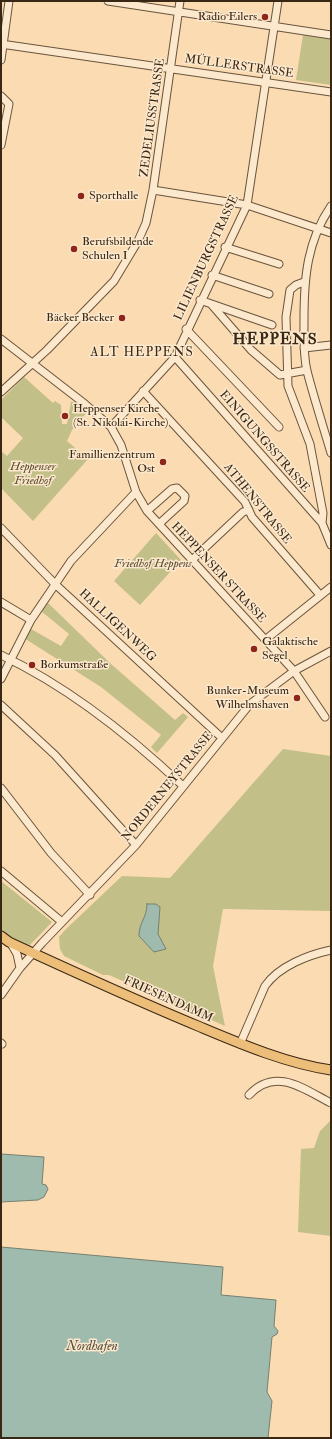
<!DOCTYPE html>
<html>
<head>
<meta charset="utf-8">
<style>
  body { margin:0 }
  #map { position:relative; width:332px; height:1439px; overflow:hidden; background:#fadbb2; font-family:"IM FELL Double Pica",serif }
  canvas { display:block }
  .frame { position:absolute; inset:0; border:2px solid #392715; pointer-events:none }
</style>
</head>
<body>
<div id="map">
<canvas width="332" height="1439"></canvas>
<div class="frame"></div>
</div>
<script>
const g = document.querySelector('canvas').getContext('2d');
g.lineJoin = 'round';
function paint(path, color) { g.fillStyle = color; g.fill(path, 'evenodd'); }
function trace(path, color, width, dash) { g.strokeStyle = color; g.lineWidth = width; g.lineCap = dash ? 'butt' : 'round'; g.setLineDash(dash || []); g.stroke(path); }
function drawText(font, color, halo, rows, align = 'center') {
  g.font = font + ' "IM FELL Double Pica",serif'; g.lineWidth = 3; g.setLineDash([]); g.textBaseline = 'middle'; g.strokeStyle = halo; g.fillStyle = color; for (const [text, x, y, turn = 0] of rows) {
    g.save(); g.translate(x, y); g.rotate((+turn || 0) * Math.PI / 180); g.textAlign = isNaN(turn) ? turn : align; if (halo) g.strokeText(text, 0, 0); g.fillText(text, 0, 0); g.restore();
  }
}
const green = new Path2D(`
  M303,35L331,39V85L296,80Z
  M24,377L53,403L55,401L61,405L62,424H67L71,402H77L88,411L72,430L67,441L88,459L33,521L1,488V451L7,456L23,438L1,417V400Z
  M156,533L181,560L140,605L114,581Z
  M47,602L111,664L175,720L183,713L188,717L157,753L151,747L161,735L101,687L24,638L31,629L61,646L69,634L41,611Z
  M283,749L331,756V911L223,909L213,966L225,1026L109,975H103L64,956L60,949L59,937L65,930L122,876L170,878Z
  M1,881L52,922L30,945L18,943L1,933Z
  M331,1120V1236L298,1232L301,1149L314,1148L320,1131Z`);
const water = new Path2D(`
  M147,904H156L160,907L158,934L166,949L154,952L139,936C139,922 147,918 147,904Z
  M1,1154L44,1157L42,1184L46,1185L48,1189L44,1197L38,1200L1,1202Z
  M1,1247L223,1267L221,1295L276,1300L274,1326L278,1331L277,1334L272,1337L267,1392L272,1401L268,1438H1Z`);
const minor = new Path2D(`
  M108,1L331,35
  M1,44L331,92
  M1,60L9,1
  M1,96L9,104L1,145
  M153,190L247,205L331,233
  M331,206C307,241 304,278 304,319C304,336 303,354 307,371C314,398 323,426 331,453
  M225,247L279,264
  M212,275L269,294
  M304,282L296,285L290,290L286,317L288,386L310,444L323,513L322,523
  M200,300L272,325
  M211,304L251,350L280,375L307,370
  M186,329L279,427
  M1,339L85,404L111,427L121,445L136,492L147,511L294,671L325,717
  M304,348L331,345
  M175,357L322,523L331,545
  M143,391L245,502L252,517L320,595
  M1,392L47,350L114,281L138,241L146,223L153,190L180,1
  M111,427L175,357L247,205L278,1
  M147,511L172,489L177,488L185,496L184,501L159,524
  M1,528L55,584L222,738
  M192,560L243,512L249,510
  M1,602L31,620
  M265,640L331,587
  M1,655C69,687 129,735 183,786
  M1,679L31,620L71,561L136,492
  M1,705L55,755L136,845
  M1,788L51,853L90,895
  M1,871L62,922
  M10,942L17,954L20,968
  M1,995L20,968L42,943L136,845L250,704L294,671L331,651
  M1,1043L2,1044
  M240,1044L265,986C279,966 308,955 331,950
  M249,1095C276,1066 305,1090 331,1103`);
const major = new Path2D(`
  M1,936L9,942C72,971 135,1000 198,1026C241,1044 285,1063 331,1070`);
const markers = [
  [265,17,4,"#8f2418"],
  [81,196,4,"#8f2418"],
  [74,249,4,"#8f2418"],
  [122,318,4,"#8f2418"],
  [65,416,4,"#8f2418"],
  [163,462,4,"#8f2418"],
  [254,649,4,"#8f2418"],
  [32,665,4,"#8f2418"],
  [297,698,4,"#8f2418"]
];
const poiNames = [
  ["Radio Eilers",257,17,"right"],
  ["Sporthalle",89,196],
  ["Berufsbildende",82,242],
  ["Schulen I",82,256],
  ["Bäcker Becker",114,318,"right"],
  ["Heppenser Kirche",73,409],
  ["(St. Nikolai-Kirche)",73,423],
  ["Famillienzentrum",155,455,"right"],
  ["Ost",155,469,"right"],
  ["Galaktische",262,642],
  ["Segel",262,656],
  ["Borkumstraße",40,665],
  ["Bunker-Museum",289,691,"right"],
  ["Wilhelmshaven",289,705,"right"]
];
const streetNames = [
  ["MÜLLERSTRASSE",239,67,8],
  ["ZEDELIUSSTRASSE",153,118,-82],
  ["LILIENBURGSTRASSE",207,258,-65],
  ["EINIGUNGSSTRASSE",264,442,49],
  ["ATHENSTRASSE",257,504,51],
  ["HEPPENSER STRASSE",218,573,47],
  ["HALLIGENWEG",117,626,43],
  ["NORDERNEYSTRASSE",168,787,-51],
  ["FRIESENDAMM",168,1000,24]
];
const parkNames = [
  ["Heppenser",33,467],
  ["Friedhof",33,481],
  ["Friedhof Heppens",153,564]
];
const neighbourhoodNames = [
  ["ALT HEPPENS",142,353]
];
const waterNames = [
  ["Nordhafen",92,1347]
];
const districtNames = [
  ["HEPPENS",275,341]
];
paint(green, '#c2bf89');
paint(water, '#9ebbad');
trace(water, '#768070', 1);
trace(minor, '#69543c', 9);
trace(major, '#392715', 11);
trace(minor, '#fce8cd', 7);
trace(major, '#edbe79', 9);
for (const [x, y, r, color] of markers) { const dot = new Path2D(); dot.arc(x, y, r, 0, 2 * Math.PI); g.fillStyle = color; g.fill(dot); trace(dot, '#fce8cd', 1.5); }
drawText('12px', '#392715', '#fce8cd', poiNames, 'left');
drawText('12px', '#392715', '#fce8cd', streetNames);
drawText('italic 12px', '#5b4d32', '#fce8cd', parkNames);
g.letterSpacing = '1px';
drawText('13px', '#392715', '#fce8cd', neighbourhoodNames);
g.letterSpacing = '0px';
drawText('italic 13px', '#524c3b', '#fce8cd', waterNames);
g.letterSpacing = '1px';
drawText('bold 16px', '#392715', '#fce8cd', districtNames);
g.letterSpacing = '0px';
</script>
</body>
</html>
